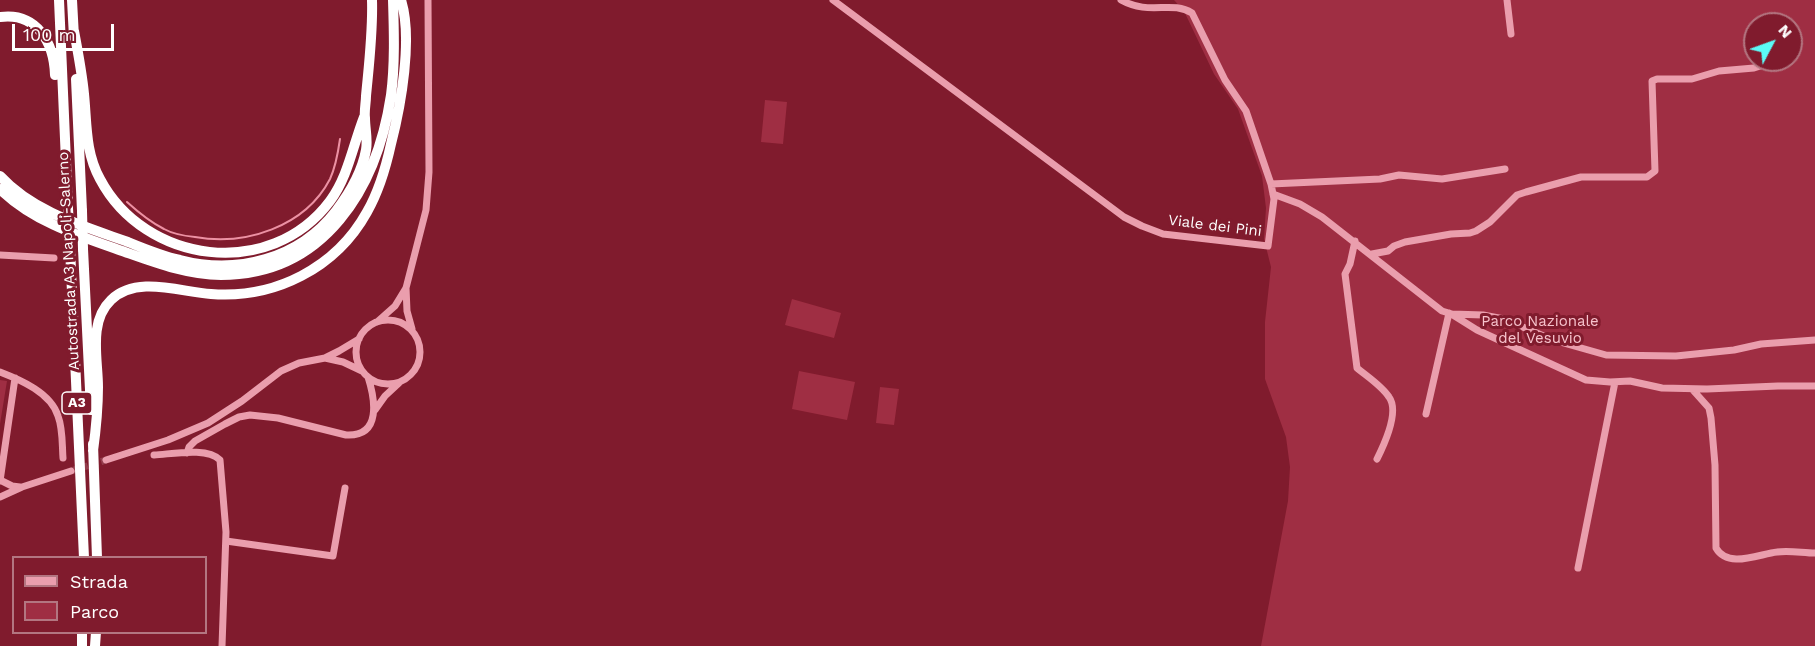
<!DOCTYPE html>
<html>
<head>
<meta charset="utf-8">
<style>
  body { margin:0 }
  #map { position:relative; width:1815px; height:646px; overflow:hidden; background:#801b2d; font-family:"Work Sans",sans-serif }
  canvas { display:block }
  .legend { position:absolute; left:12px; top:556px; width:195px; height:78px; box-sizing:border-box; background:#801b2d; border:2px solid #b37681; margin:0; padding:8px 10px; list-style:none; font-size:18px; color:#fff }
  .legend li { display:flex; align-items:center; gap:12px; height:30px }
  .legend b { width:30px; border:2px solid #b37681 }
  .north { position:absolute; left:1743px; top:12px; width:60px; height:60px; box-sizing:border-box; background:#801b2d; border:2px solid #b37681; border-radius:50%; rotate:49deg; font-size:16px; font-weight:700; line-height:24px; text-align:center; color:#fff }
  .north::after { content:''; display:block; margin:auto; width:21px; height:27px; background:#5bfbf7; clip-path:polygon(50% 0,100% 100%,50% 72%,0 100%) }
  .scale { position:absolute; left:12px; top:24px; width:102px; height:27px; box-sizing:border-box; border:3px solid #fff; border-top:0; padding-left:8px; font-size:18px; line-height:21px; white-space:nowrap; color:#fff; -webkit-text-stroke:4px #801b2d; paint-order:stroke }
</style>
</head>
<body>
<div id="map">
<canvas width="1815" height="646"></canvas>
<ul class="legend">
<li><b style="height:8px;background:#ea9ead"></b>Strada</li>
<li><b style="height:16px;background:#9f2e43"></b>Parco</li>
</ul>
<div class="north">N</div>
<div class="scale">100 m</div>
</div>
<script>
const g = document.querySelector('canvas').getContext('2d');
g.lineJoin = 'round';
function paint(path, color) { g.fillStyle = color; g.fill(path, 'evenodd'); }
function trace(path, color, width, dash) { g.strokeStyle = color; g.lineWidth = width; g.lineCap = dash ? 'butt' : 'round'; g.setLineDash(dash || []); g.stroke(path); }
function drawText(font, color, halo, rows, align = 'center') {
  g.font = font + ' "Work Sans",sans-serif'; g.lineWidth = 6; g.setLineDash([]); g.textBaseline = 'middle'; g.strokeStyle = halo; g.fillStyle = color; for (const [text, x, y, turn = 0] of rows) {
    g.save(); g.translate(x, y); g.rotate((+turn || 0) * Math.PI / 180); g.textAlign = isNaN(turn) ? turn : align; if (halo) g.strokeText(text, 0, 0); g.fillText(text, 0, 0); g.restore();
  }
}
const green = new Path2D(`
  M1174,0H1815V646H1261L1288,501L1290,467L1286,437L1265,379V322L1271,267L1264,239L1266,208L1262,176L1238,109L1214,74L1184,11ZM1755,24H1791V60H1755Z
  M765,100L787,102L783,144L761,142Z
  M792,299L841,313L834,338L785,325Z
  M799,371L855,382L847,420L792,409Z
  M0,380L7,381L0,424Z
  M880,387L899,389L894,425L876,423Z`);
const stream = new Path2D(`
  M127,202C138,212 150,222 164,229C173,234 185,236 195,237C245,246 305,227 330,179C336,166 338,153 340,139`);
const minorTunnel = new Path2D(`
  M71,471L106,460`);
const minor = new Path2D(`
  M833,0L1124,217L1142,226L1163,234L1268,246L1274,199L1271,184L1246,111L1225,80L1192,13C1171,0 1150,16 1121,0
  M1507,0L1511,34
  M1271,184L1380,179L1399,175L1442,179L1505,169
  M1273,194L1300,204L1322,217L1442,311L1452,314L1483,315L1504,319L1553,340L1606,355L1676,356L1734,350L1761,344L1815,340
  M1355,241L1350,264L1345,274L1357,368C1368,377 1382,386 1389,397C1400,412 1384,445 1377,459
  M1372,254L1388,251L1394,246L1405,242L1451,234L1470,233L1476,231L1490,222L1517,195L1526,192L1581,177H1647L1655,171L1652,81L1657,79H1692L1719,71L1754,68L1779,60
  M0,255L54,258
  M406,288L407,311L412,329
  M1453,315L1477,330L1586,380L1610,382L1630,381L1662,388L1707,389L1778,386H1815
  M356 352a32 32 0 1 1 64 0a32 32 0 1 1-64 0Z
  M377,322L395,306L406,288L426,210L429,172L428,0
  M325,358L343,362L362,371
  M0,372C21,380 51,393 58,416C63,429 62,445 63,458
  M1692,389L1709,408L1711,418L1715,465L1716,548C1728,569 1759,554 1777,552C1789,550 1803,553 1815,553
  M375,410L385,396L399,383
  M1426,414L1449,313
  M187,453L189,447L195,441L225,424L239,417L250,415L278,418L346,435C382,437 375,399 368,377
  M154,455C173,454 207,447 220,460L226,532L222,646
  M106,460L168,440L208,423L242,401L281,371L299,363L325,358L339,351L359,339
  M0,480L12,486L20,487
  M0,481L15,378
  M0,497L22,487L71,471
  M226,541L333,556L345,488
  M1578,568L1615,382`);
const highway = new Path2D(`
  M59,0L68,208
  M72,0L74,37
  M0,17C37,12 54,43 55,75
  M74,31C78,52 82,73 84,94C87,123 85,152 100,179C145,264 270,281 330,201C348,177 353,145 364,117
  M76,79L82,211
  M0,176C33,212 83,226 128,242C145,249 162,256 180,260C237,275 299,259 336,211C349,194 362,172 366,150C368,139 365,129 365,118C364,111 366,103 366,96C369,64 373,32 372,0
  M0,189C33,222 82,237 125,252C156,263 188,275 221,275C325,275 377,188 391,95C395,65 394,31 393,0
  M70,248L84,558
  M83,249L91,410
  M93,444L97,558
  M93,451C96,429 98,408 98,387C98,359 88,322 111,300C137,275 180,292 211,294C275,299 336,268 367,212C379,191 386,167 391,144C401,105 413,38 401,0
  M82,646V632
  M95,646L96,632`);
const highwayBridge = new Path2D(`
  M68,208L70,248
  M82,211L83,249`);
const shields = [
  [77,403,30]
];
const shieldNames = [
  ["A3",77,403]
];
const streetNames = [
  ["Viale dei Pini",1215,226,7],
  ["Autostrada A3 Napoli-Salerno",69,261,-93]
];
const parkNames = [
  ["Parco Nazionale",1540,322],
  ["del Vesuvio",1540,339]
];
paint(green, '#9f2e43');
trace(stream, '#ec91a3', 2);
trace(minorTunnel, '#933d4c', 7, [7, 3.5]);
trace(minor, '#ea9ead', 7);
trace(highway, '#fff', 10);
trace(highwayBridge, '#fff', 10);
for (const [x, y, w] of shields) { const box = new Path2D(); box.roundRect(x - w / 2, y - 11, w, 22, 4.5); g.fillStyle = '#801b2d'; g.fill(box); trace(box, '#fff', 1.5); }
drawText('bold 14px', '#fff', null, shieldNames);
drawText('15px', '#fff', '#801b2d', streetNames);
drawText('15px', '#f7c3cd', '#801b2d', parkNames);
</script>
</body>
</html>
